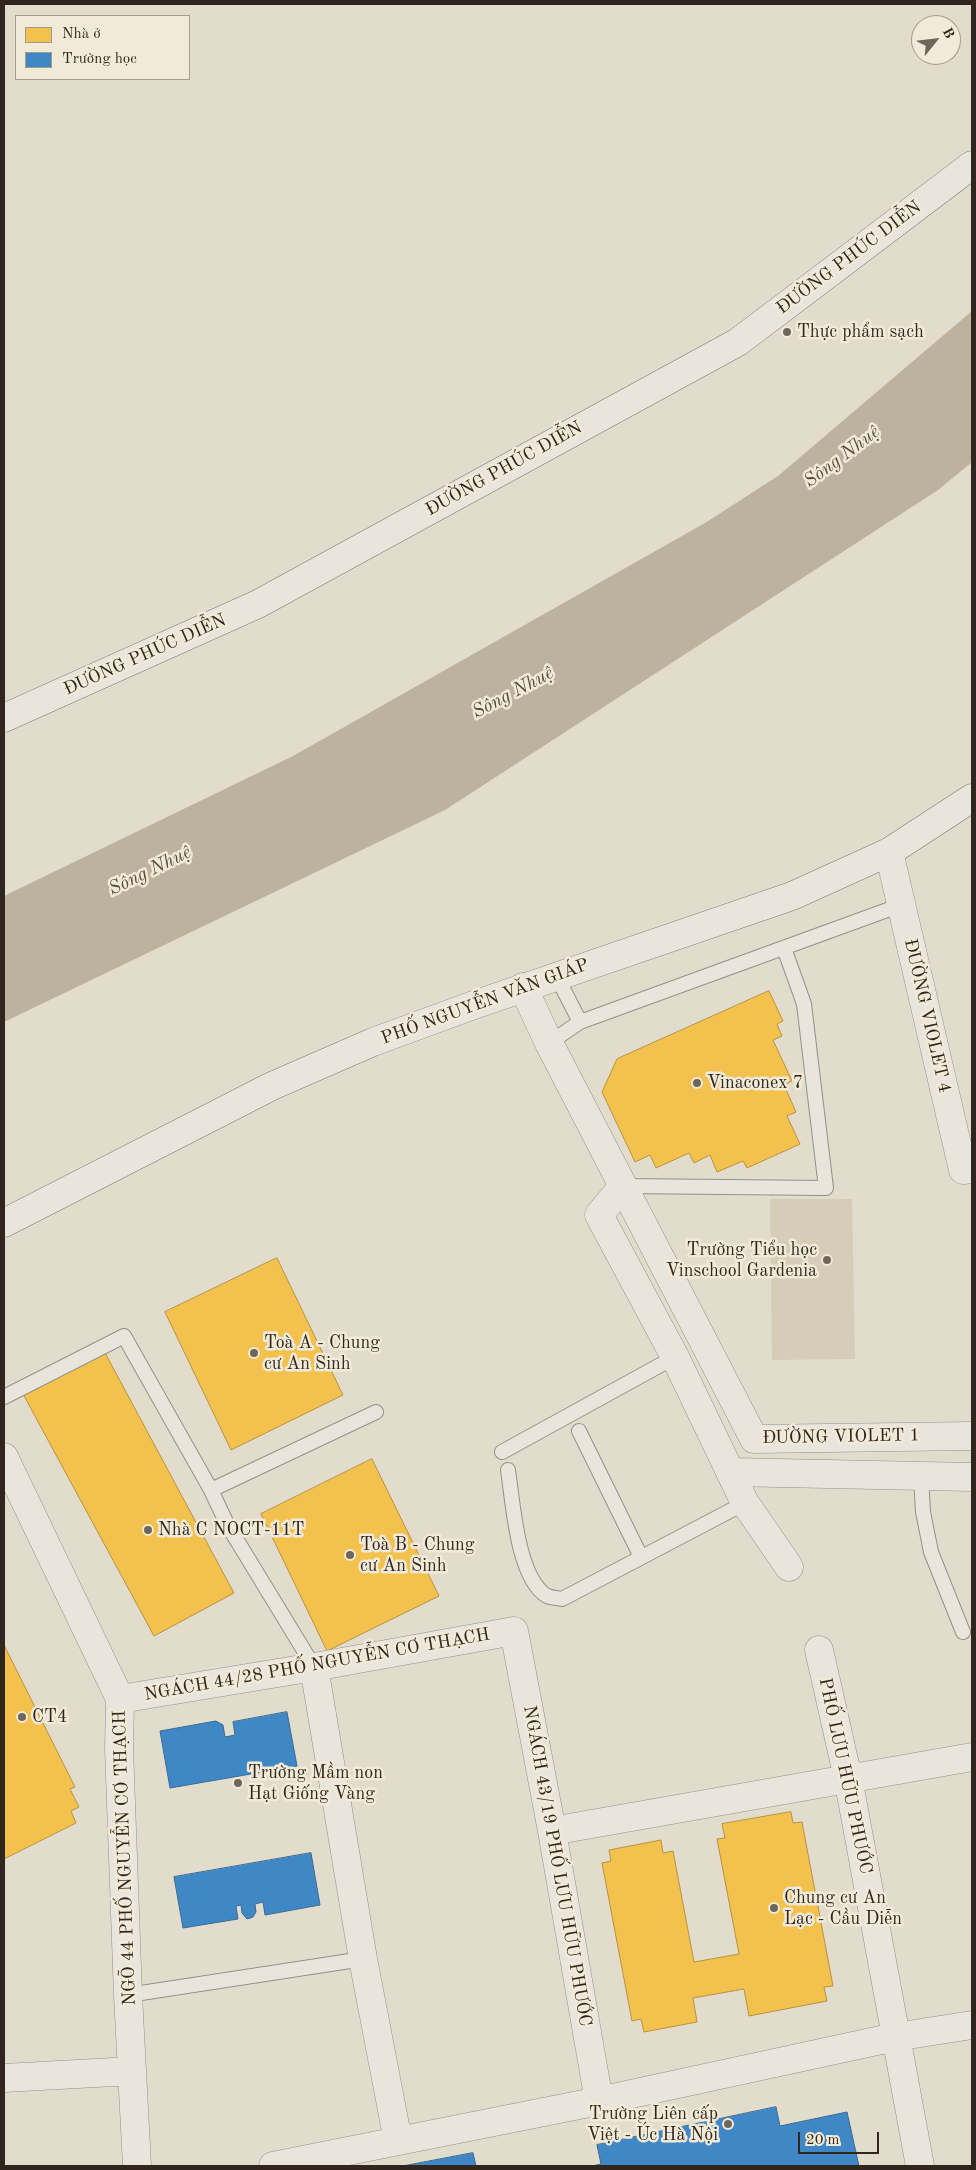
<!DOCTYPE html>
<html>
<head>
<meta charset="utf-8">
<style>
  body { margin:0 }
  #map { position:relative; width:976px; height:2170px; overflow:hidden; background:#e2dccc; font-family:"Old Standard TT",serif }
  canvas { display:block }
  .frame { position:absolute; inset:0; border:5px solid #30261d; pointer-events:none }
  .legend { position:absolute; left:15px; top:15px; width:175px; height:65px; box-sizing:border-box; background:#f2ead8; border:1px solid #a49c8d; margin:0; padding:6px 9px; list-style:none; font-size:15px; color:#30261d }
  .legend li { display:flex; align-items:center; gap:10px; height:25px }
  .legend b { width:25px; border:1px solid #a49c8d }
  .north { position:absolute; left:911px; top:15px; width:50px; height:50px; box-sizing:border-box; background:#f2ead8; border:1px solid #a49c8d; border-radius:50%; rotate:61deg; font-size:14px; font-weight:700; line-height:20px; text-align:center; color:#30261d }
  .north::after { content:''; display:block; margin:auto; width:18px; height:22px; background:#6e665a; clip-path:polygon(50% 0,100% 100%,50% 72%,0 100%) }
  .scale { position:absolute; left:798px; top:2132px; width:81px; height:22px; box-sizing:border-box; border:2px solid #30261d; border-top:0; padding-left:6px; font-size:15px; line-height:18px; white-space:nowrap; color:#30261d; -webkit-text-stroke:4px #f2ead8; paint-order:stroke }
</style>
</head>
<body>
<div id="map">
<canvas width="976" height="2170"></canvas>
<div class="frame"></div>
<ul class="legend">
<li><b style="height:14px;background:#f2c14e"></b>Nhà ở</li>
<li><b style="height:14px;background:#3f88c5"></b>Trường học</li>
</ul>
<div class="north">B</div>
<div class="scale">20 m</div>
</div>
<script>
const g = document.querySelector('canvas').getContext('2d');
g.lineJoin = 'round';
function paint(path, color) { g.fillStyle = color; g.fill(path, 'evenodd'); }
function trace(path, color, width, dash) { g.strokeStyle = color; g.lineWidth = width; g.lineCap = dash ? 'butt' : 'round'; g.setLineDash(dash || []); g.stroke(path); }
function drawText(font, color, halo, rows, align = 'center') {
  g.font = font + ' "Old Standard TT",serif'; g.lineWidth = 5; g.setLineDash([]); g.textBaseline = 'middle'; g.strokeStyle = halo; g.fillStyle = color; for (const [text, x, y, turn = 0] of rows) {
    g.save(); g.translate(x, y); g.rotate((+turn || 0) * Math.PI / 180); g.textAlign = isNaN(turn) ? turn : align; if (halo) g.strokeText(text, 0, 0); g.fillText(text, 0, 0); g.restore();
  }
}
const green = new Path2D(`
  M770,1199H852L855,1359L772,1360Z`);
const water = new Path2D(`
  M972,311V462L938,490L445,810L4,1022V896L293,756L705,523L778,476Z`);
const homes = new Path2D(`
  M769,991L783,1021L777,1024L782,1036L773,1040L792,1081L784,1085L796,1112L787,1116L800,1144L747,1168L743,1161L717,1172L710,1155L694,1163L689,1153L656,1168L650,1155L635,1162L602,1092L617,1059Z
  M277,1258L343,1395L231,1450L165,1312Z
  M104,1351L234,1593L154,1636L23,1394Z
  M372,1459L439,1596L327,1651L261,1514Z
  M5,1647L75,1787L70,1789L79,1807L71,1811L76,1823L4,1859V1648Z
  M791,1812L793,1823L802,1822L833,1986L824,1987L827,2001L749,2016L744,1989L693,1998L697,2022L644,2032L641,2019L632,2021L602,1863L611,1861L609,1850L661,1840L663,1853L673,1851L694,1962L739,1954L717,1839L725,1838L722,1824Z`);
const schools = new Path2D(`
  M287,1712L297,1766L170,1788L160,1731L216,1721L223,1725L225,1737L235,1735L233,1722Z
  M311,1853L320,1905L265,1915L263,1902L255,1904L256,1912L253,1917L247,1919L242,1913L241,1905L236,1906L238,1919L183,1928L174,1877Z
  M776,2107L780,2126L847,2112L859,2166H592L601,2164L597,2145Z
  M473,2153L476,2166H403Z`);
const lane = new Path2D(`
  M556,975L580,1022L901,905
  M549,1043L580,1022
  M623,1186L826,1188L804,1004L784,948
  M4,1397L124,1336L211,1490L227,1524L314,1667
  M579,1431L641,1557
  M502,1452L675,1357
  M508,1470C513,1502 517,1578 547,1596C552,1598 558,1598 562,1599L745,1503
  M921,1476L923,1512L931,1552L963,1632
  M211,1490L376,1412
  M128,1995L363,1959`);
const street = new Path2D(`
  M889,852L963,1170L972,1169
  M523,987L549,1043L754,1439L972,1436
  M623,1186L599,1215L675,1357L745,1503L789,1567
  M4,1457L120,1699L119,1748L128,1995L137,2166
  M731,1472L972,1477
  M819,1650L848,1778L920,2166
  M314,1667L363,1959L398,2141
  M120,1699L314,1667L514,1631L552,1831L599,2101
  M552,1831L972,1757
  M4,2078L132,2071
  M273,2166L599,2101L895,2037L972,2025`);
const secondary = new Path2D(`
  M4,718L258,604L738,342L972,165
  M4,1223L272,1086L373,1042L471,1006L792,896L889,852L972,798`);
const markers = [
  [787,332,5,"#6e665a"],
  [697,1083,5,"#6e665a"],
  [827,1260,5,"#6e665a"],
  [254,1353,5,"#6e665a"],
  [148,1530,5,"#6e665a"],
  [350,1555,5,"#6e665a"],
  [22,1717,5,"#6e665a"],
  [238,1783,5,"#6e665a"],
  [774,1908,5,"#6e665a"],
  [728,2124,5,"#6e665a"]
];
const streetNames = [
  ["ĐƯỜNG PHÚC DIỄN",849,258,-37],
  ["ĐƯỜNG PHÚC DIỄN",504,469,-29],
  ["ĐƯỜNG PHÚC DIỄN",145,655,-24],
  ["PHỐ NGUYỄN VĂN GIÁP",485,1002,-20],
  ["ĐƯỜNG VIOLET 4",927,1016,77],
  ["ĐƯỜNG VIOLET 1",841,1437,-1],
  ["NGÁCH 44/28 PHỐ NGUYỄN CƠ THẠCH",317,1665,-10],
  ["PHỐ LƯU HỮU PHƯỚC",845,1776,78],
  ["NGÕ 44 PHỐ NGUYỄN CƠ THẠCH",125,1858,-92],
  ["NGÁCH 43/19 PHỐ LƯU HỮU PHƯỚC",557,1866,80]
];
const poiNames = [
  ["Thực phẩm sạch",797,332],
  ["Vinaconex 7",707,1083],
  ["Trường Tiểu học",817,1250,"right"],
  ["Vinschool Gardenia",817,1271,"right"],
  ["Toà A - Chung",264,1343],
  ["cư An Sinh",264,1364],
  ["Nhà C NOCT-11T",158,1530],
  ["Toà B - Chung",360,1545],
  ["cư An Sinh",360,1566],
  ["CT4",32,1717],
  ["Trường Mầm non",248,1773],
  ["Hạt Giống Vàng",248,1794],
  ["Chung cư An",784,1898],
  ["Lạc - Cầu Diễn",784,1919],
  ["Trường Liên cấp",718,2114,"right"],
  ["Việt - Úc Hà Nội",718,2135,"right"]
];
const waterNames = [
  ["Sông Nhuệ",842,457,-37],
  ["Sông Nhuệ",513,693,-28],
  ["Sông Nhuệ",150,871,-26]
];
paint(green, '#d5cdb8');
paint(water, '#bcb29e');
paint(homes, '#f2c14e');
trace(homes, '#b8923f', 1);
paint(schools, '#3f88c5');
trace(schools, '#3a6b93', 1);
trace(lane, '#969187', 16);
trace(street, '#969187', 29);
trace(secondary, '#7d786f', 29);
trace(lane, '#e9e5dd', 14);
trace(street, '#e9e5dd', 28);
trace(secondary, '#e9e5dd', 28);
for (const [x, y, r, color] of markers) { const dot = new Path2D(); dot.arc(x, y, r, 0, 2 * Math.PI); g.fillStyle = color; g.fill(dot); trace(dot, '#f2ead8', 2); }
drawText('18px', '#30261d', '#f2ead8', streetNames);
drawText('18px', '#30261d', '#f2ead8', poiNames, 'left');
drawText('italic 19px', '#554b3e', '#f2ead8', waterNames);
</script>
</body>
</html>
